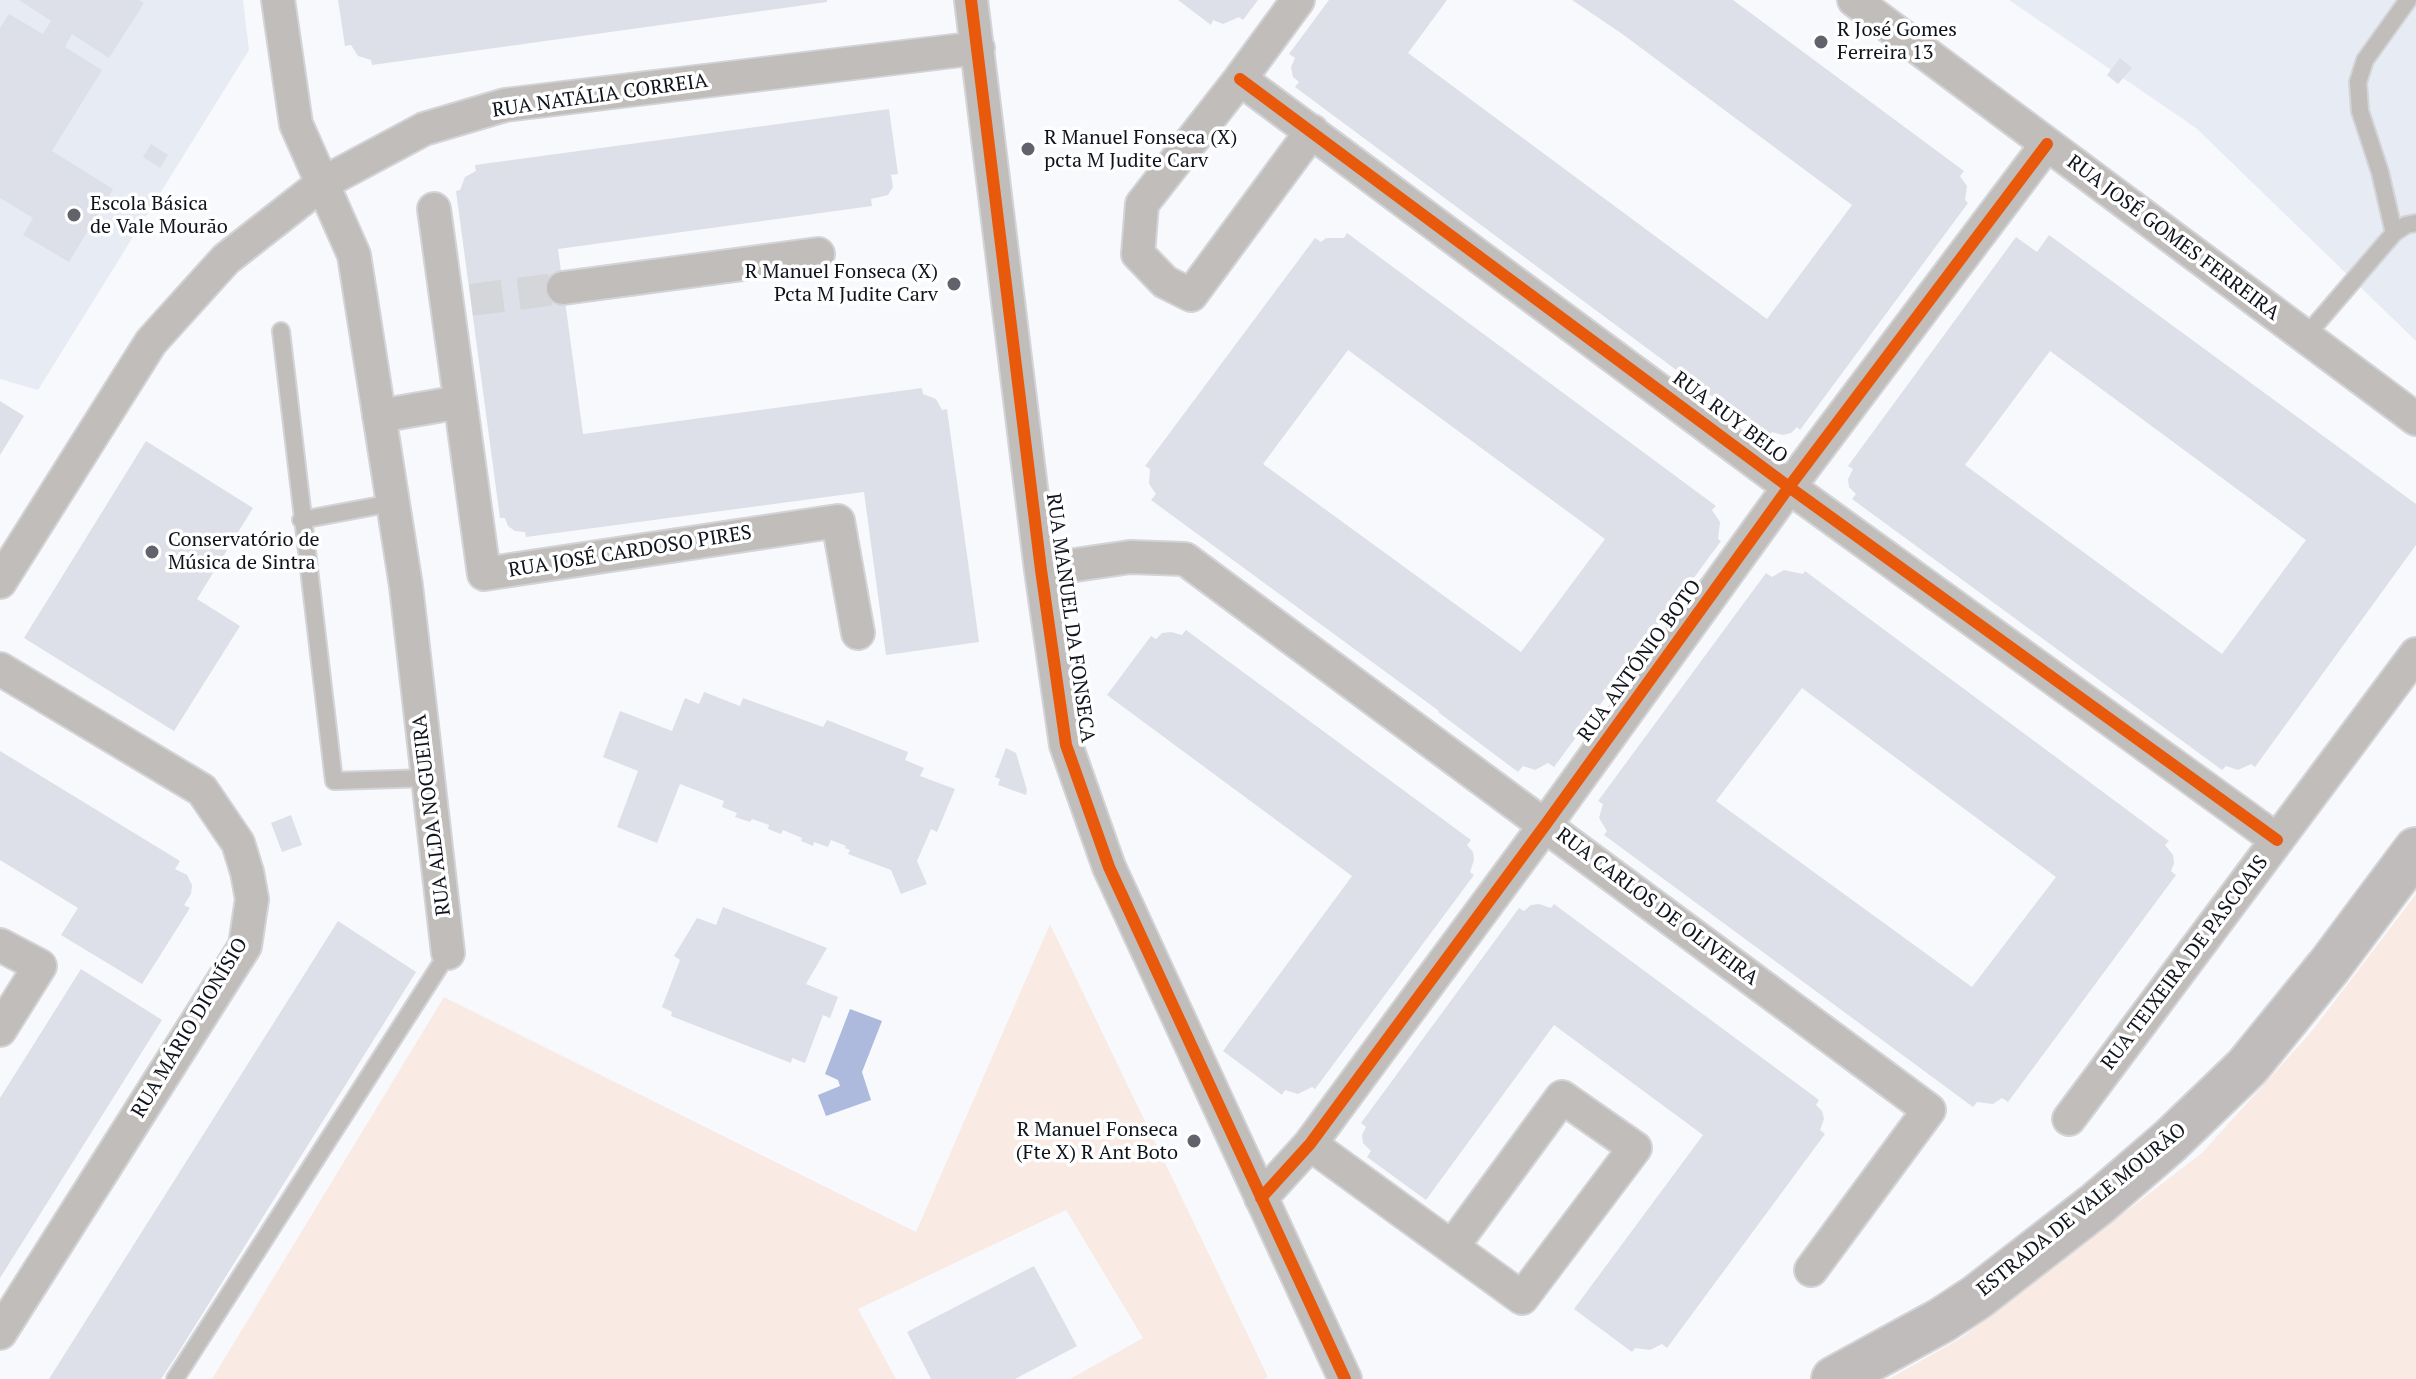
<!DOCTYPE html>
<html>
<head>
<meta charset="utf-8">
<style>
  body { margin:0 }
  canvas { display:block; background:#f7f9fc }
</style>
</head>
<body>
<canvas width="2416" height="1379"></canvas>
<script>
const g = document.querySelector('canvas').getContext('2d');
g.lineJoin = 'round';
function paint(path, color) { g.fillStyle = color; g.fill(path, 'evenodd'); }
function trace(path, color, width, dash) { g.strokeStyle = color; g.lineWidth = width; g.lineCap = dash ? 'butt' : 'round'; g.setLineDash(dash || []); g.stroke(path); }
function drawText(font, color, halo, rows, align = 'center') {
  g.font = font + ' "PT Serif",serif'; g.lineWidth = 7; g.setLineDash([]); g.textBaseline = 'middle'; g.strokeStyle = halo; g.fillStyle = color; for (const [text, x, y, turn = 0] of rows) {
    g.save(); g.translate(x, y); g.rotate((+turn || 0) * Math.PI / 180); g.textAlign = isNaN(turn) ? turn : align; if (halo) g.strokeText(text, 0, 0); g.fillText(text, 0, 0); g.restore();
  }
}
const built = new Path2D(`
  M0,0H243L249,50L38,390L0,379Z
  M2009,0H2416V341L2196,128Z`);
const green = new Path2D(`
  M2416,894V1379H1889L1961,1338L2202,1153L2312,1031Z
  M1050,924L1268,1377L1264,1379H1070L1143,1338L1066,1210L858,1309L896,1379H212L444,997L916,1232Z`);
const water = new Path2D(`
  M850,1009L882,1021L862,1072L871,1100L826,1116L818,1095L840,1086L838,1080L825,1074Z`);
const building = new Path2D(`
  M19,0H139L144,3L109,58L72,34L65,47L102,70L52,151L113,189L69,262L23,235L33,218L0,198V28L9,14L43,34L51,21Z
  M338,0H827V2L372,65L371,60L358,56L351,45L345,46Z
  M1178,0H1258L1243,20L1239,17L1223,24L1213,20L1211,25Z
  M1329,0H1447L1408,53L1767,319L1852,205L1621,33L1572,0H1733L1964,171L1960,176L1967,186L1965,200L1968,203L1800,430L1797,427L1791,433L1783,435L1772,432L1768,438L1295,87L1299,82L1293,77L1291,67L1295,58L1289,54Z
  M2120,58L2132,68L2118,84L2107,75Z
  M889,109L898,174L891,175L893,187L888,195L871,199L872,206L558,249L583,434L922,388L923,394L936,399L942,410L947,409L979,642L886,655L864,492L526,537L525,532L515,531L508,526L505,518H500L456,191L460,190L465,177L476,171L475,165Z
  M151,144L168,155L160,168L143,157Z
  M1347,233L1716,506L1712,510L1720,522L1718,539L1721,541L1554,767L1548,763L1535,770L1523,766L1518,772L1438,712L1439,711L1151,500L1156,494L1149,484L1150,469L1145,466L1315,238L1321,242L1326,238H1344ZM1348,350L1605,539L1521,652L1263,464Z
  M2049,235L2416,504V545L2255,767L2251,764L2238,770L2226,766L2222,770L1852,499L1856,494L1849,487L1848,479L1853,469L1848,466L2016,237L2037,252ZM2050,351L2306,540L2222,654L1965,465Z
  M0,401L24,416L0,455Z
  M146,441L253,508L197,599L240,626L174,731L24,638Z
  M1784,570L1803,574L1805,571L2169,841L2165,845L2173,855L2174,863L2171,871L2176,875L2008,1102L2002,1098L1993,1104L1977,1102L1973,1107L1604,835L1607,831L1599,818L1603,804L1598,801L1766,573L1772,577ZM1802,688L2056,877L1972,987L1716,801Z
  M1186,630L1471,840L1467,845L1473,852L1474,860L1470,872L1474,875L1315,1089L1312,1087L1298,1094L1285,1090L1282,1095L1223,1051L1352,876L1107,695L1151,636L1156,639L1162,633L1171,632L1182,635Z
  M704,692L740,706L743,698L823,727L827,720L908,752L905,760L924,768L920,776L955,789L937,832L931,829L917,861L927,884L901,894L891,870L848,854L850,850L845,848L846,846L831,840L828,847L814,842L813,846L801,841L802,838L783,830L781,834L768,829L769,825L752,819L750,822L735,817L737,813L722,807L724,801L680,784L657,843L617,827L638,771L603,757L620,711L672,731L685,698L699,704Z
  M1006,748L1016,753L1027,790L1026,795L998,785L1000,779L995,777Z
  M0,751L180,861L175,869L187,875L192,885L191,894L184,905L190,908L142,984L61,935L78,908L0,860Z
  M291,815L302,845L282,852L271,823Z
  M1539,904L1551,908L1554,904L1819,1100L1816,1105L1822,1111L1824,1119L1820,1130L1825,1134L1667,1348L1662,1344L1650,1350L1635,1348L1632,1352L1574,1309L1703,1135L1554,1025L1426,1200L1367,1157L1371,1151L1363,1143L1362,1135L1366,1127L1361,1123L1519,908L1524,911L1531,905Z
  M723,907L827,948L806,984L838,997L830,1018L823,1015L805,1063L792,1058L791,1063L671,1016L672,1012L662,1007L680,960L674,956L697,918L716,925Z
  M338,921L416,972L178,1353L161,1379H49Z
  M81,969L162,1020L0,1278V1098Z
  M1034,1266L1077,1346L1015,1379H931L907,1332Z`);
const streetTunnel = new Path2D(`
  M471,300L563,288`);
const lane = new Path2D(`
  M2394,233L2380,172L2360,111L2358,82L2365,60L2408,0
  M281,331L334,781L428,778
  M2305,337L2394,233L2406,225L2416,223
  M301,520L392,503
  M175,1379L448,953`);
const street = new Path2D(`
  M278,0L296,124L354,255L406,586L448,953
  M971,0L1041,570L1066,745L1109,867L1345,1379
  M1298,0L1240,79L1142,204L1138,254L1165,282L1191,295L1312,131
  M1854,0L2416,419
  M1240,79L1789,487L2277,840
  M434,209L484,574L838,521L858,633
  M563,288L818,254
  M379,416L460,402
  M1041,570L1130,557L1185,559L1929,1110L1811,1270
  M0,582L151,342L226,259L323,183L424,129L505,105L978,48
  M0,669L202,790L238,843L247,872L252,899L245,946L0,1333
  M0,945L40,966L0,1030
  M2069,1119L2416,654
  M1310,1144L1522,1298L1635,1148L1562,1097L1452,1247
  M1261,1198L1310,1144L1546,824L1789,487L2047,144`);
const secondary = new Path2D(`
  M1834,1379L1942,1320L1977,1297L2097,1204L2170,1141L2247,1067L2330,965L2416,850`);
const cycleway = new Path2D(`
  M971,0L1041,570L1066,745L1109,867L1345,1379
  M1240,79L1789,487L2277,840
  M1261,1198L1310,1144L1546,824L1789,487L2047,144`);
const markers = [
  [1821,42,8,"#60646a"],
  [1028,149,8,"#60646a"],
  [74,215,8,"#60646a"],
  [954,284,8,"#60646a"],
  [152,552,8,"#60646a"],
  [1194,1141,8,"#60646a"]
];
const poiNames = [
  ["R José Gomes",1837,30],
  ["Ferreira 13",1837,53],
  ["R Manuel Fonseca (X)",1044,138],
  ["pcta M Judite Carv",1044,161],
  ["Escola Básica",90,204],
  ["de Vale Mourão",90,227],
  ["R Manuel Fonseca (X)",938,272,"right"],
  ["Pcta M Judite Carv",938,295,"right"],
  ["Conservatório de",168,540],
  ["Música de Sintra",168,563],
  ["R Manuel Fonseca",1178,1130,"right"],
  ["(Fte X) R Ant Boto",1178,1153,"right"]
];
const streetNames = [
  ["RUA NATÁLIA CORREIA",600,96,-8],
  ["RUA JOSÉ GOMES FERREIRA",2173,238,37],
  ["RUA RUY BELO",1730,418,37],
  ["RUA JOSÉ CARDOSO PIRES",630,552,-9],
  ["RUA MANUEL DA FONSECA",1070,618,82],
  ["RUA ANTÓNIO BOTO",1640,661,-54],
  ["RUA ALDA NOGUEIRA",432,815,-97],
  ["RUA CARLOS DE OLIVEIRA",1657,907,37],
  ["RUA TEIXEIRA DE PASCOAIS",2185,963,-53],
  ["RUA MÁRIO DIONÍSIO",190,1028,-59],
  ["ESTRADA DE VALE MOURÃO",2082,1210,-39]
];
paint(built, '#e7ebf4');
paint(green, '#f9ebe4');
paint(water, '#aebadd');
paint(building, '#dde0e8');
trace(streetTunnel, '#d4d6da', 32, [32, 16]);
trace(lane, '#d3d4d7', 20);
trace(street, '#d3d4d7', 36);
trace(secondary, '#d3d4d7', 48);
trace(lane, '#c0bdbb', 16);
trace(street, '#c0bdbb', 32);
trace(secondary, '#c0bcbb', 44);
trace(cycleway, '#e8590c', 12);
for (const [x, y, r, color] of markers) { const dot = new Path2D(); dot.arc(x, y, r, 0, 2 * Math.PI); g.fillStyle = color; g.fill(dot); trace(dot, '#fff', 3); }
drawText('20px', '#0f131c', '#fff', poiNames, 'left');
drawText('20px', '#0f131c', '#fff', streetNames);
</script>
</body>
</html>
